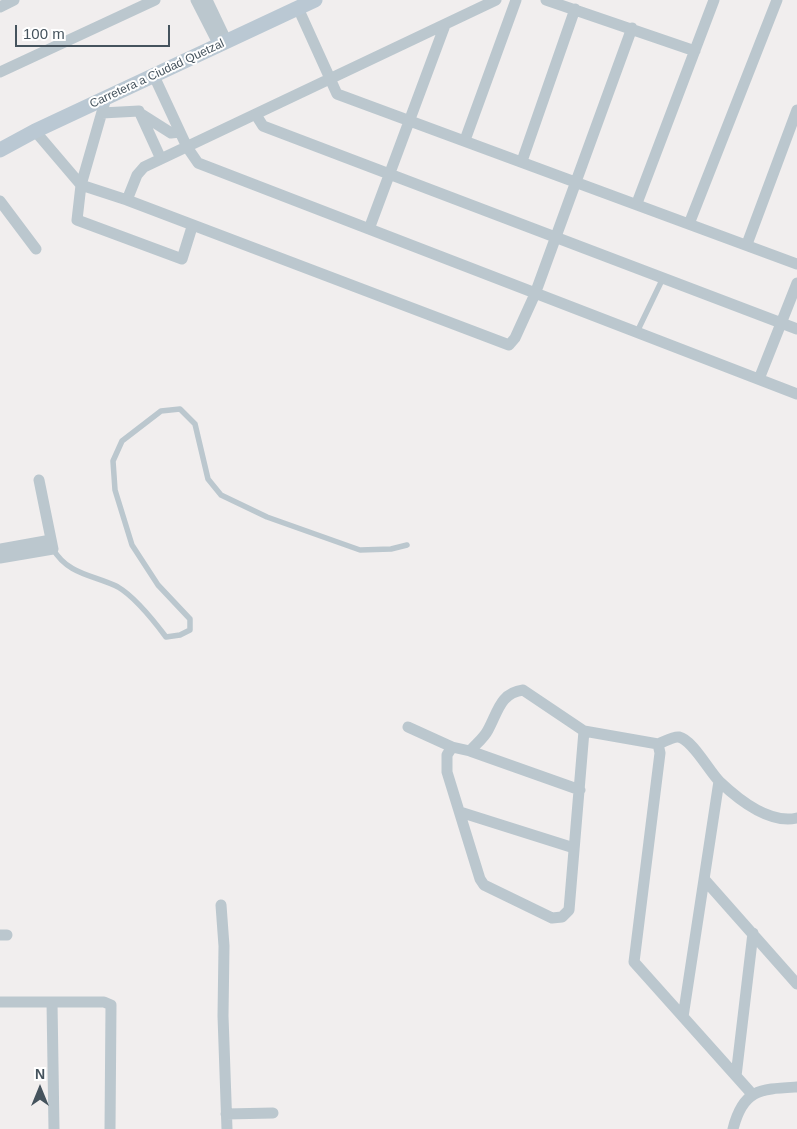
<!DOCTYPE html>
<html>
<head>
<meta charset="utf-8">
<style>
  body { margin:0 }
  #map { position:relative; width:797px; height:1129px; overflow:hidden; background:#f1eeee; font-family:Helvetica,sans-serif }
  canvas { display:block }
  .north { position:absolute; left:15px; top:1064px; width:50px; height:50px; -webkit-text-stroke:4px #fff; paint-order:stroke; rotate:0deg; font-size:14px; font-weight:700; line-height:20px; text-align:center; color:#45535d }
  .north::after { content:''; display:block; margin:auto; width:18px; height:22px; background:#45535d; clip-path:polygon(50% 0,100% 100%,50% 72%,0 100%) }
  .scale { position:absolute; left:15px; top:25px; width:155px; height:22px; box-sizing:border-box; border:2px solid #45535d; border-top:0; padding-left:6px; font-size:15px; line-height:18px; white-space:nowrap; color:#45535d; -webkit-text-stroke:4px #fff; paint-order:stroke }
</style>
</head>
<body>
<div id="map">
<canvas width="797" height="1129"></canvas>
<div class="north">N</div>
<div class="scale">100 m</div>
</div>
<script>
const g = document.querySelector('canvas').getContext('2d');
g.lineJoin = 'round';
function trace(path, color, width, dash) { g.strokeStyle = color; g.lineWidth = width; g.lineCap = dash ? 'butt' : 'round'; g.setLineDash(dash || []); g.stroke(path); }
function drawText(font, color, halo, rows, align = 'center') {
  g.font = font + ' Helvetica,sans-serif'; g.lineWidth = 4; g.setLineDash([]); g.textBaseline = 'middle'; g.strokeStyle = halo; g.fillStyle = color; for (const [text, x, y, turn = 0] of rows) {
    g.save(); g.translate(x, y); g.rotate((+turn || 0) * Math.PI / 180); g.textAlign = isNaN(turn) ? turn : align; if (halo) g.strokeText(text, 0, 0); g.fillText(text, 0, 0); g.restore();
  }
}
const lane = new Path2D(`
  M637,332L663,278
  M53,549C68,575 94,575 118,587C135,597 154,621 166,637L180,635L190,630V619L158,585L132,545L115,490L113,461L122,441L161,411L180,409L195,424L208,479L221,495L267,517L360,550L391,549L407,545`);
const street = new Path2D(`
  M196,0L219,45
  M207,0L227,42
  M546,0L695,51
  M0,7L14,0
  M298,8L337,94L797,264
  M0,72L155,0
  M154,76L187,147L198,163L797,394
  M106,98L81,185L77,220L182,259L192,227
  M102,113L139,111L161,159
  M141,114L171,133L180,132
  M256,115L263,126L797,329
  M35,131L81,185L127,200L509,345L515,338L535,294L632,28
  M465,140L516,0
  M522,161L575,9
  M127,200L137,175L144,167L496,0
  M0,201L36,249
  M637,203L714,0
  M689,224L777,0
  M369,229L445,25
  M747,244L797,110
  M759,379L797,283
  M0,549L51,540
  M0,558L53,549L39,480
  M408,727L452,747L470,751C476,744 484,738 488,730C498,712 500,693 523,690L584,731L658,744
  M452,747L447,755V772L480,879L484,885L552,918L562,917L569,910L584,731
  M470,751L580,790
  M460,812L574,848
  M704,879L797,984
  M221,905L224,946L223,1016L227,1129
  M0,935H7
  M0,1002H104L111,1005L110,1129
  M52,1002L54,1129
  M683,1017L719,781
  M736,1076L753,933
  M752,1094L634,962L660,753L658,744C664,742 673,736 679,737C693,740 710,773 720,782C739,800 770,824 797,818
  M226,1114L273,1113
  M733,1129C743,1089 760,1089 797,1087`);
const secondary = new Path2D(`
  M0,150L35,131L315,0`);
const streetNames = [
  ["Carretera a Ciudad Quetzal",157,74,-25]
];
trace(lane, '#bbc7ce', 5.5);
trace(street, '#bbc7ce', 11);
trace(secondary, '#bac8d3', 15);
drawText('12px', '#45535d', '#fff', streetNames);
</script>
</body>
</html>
